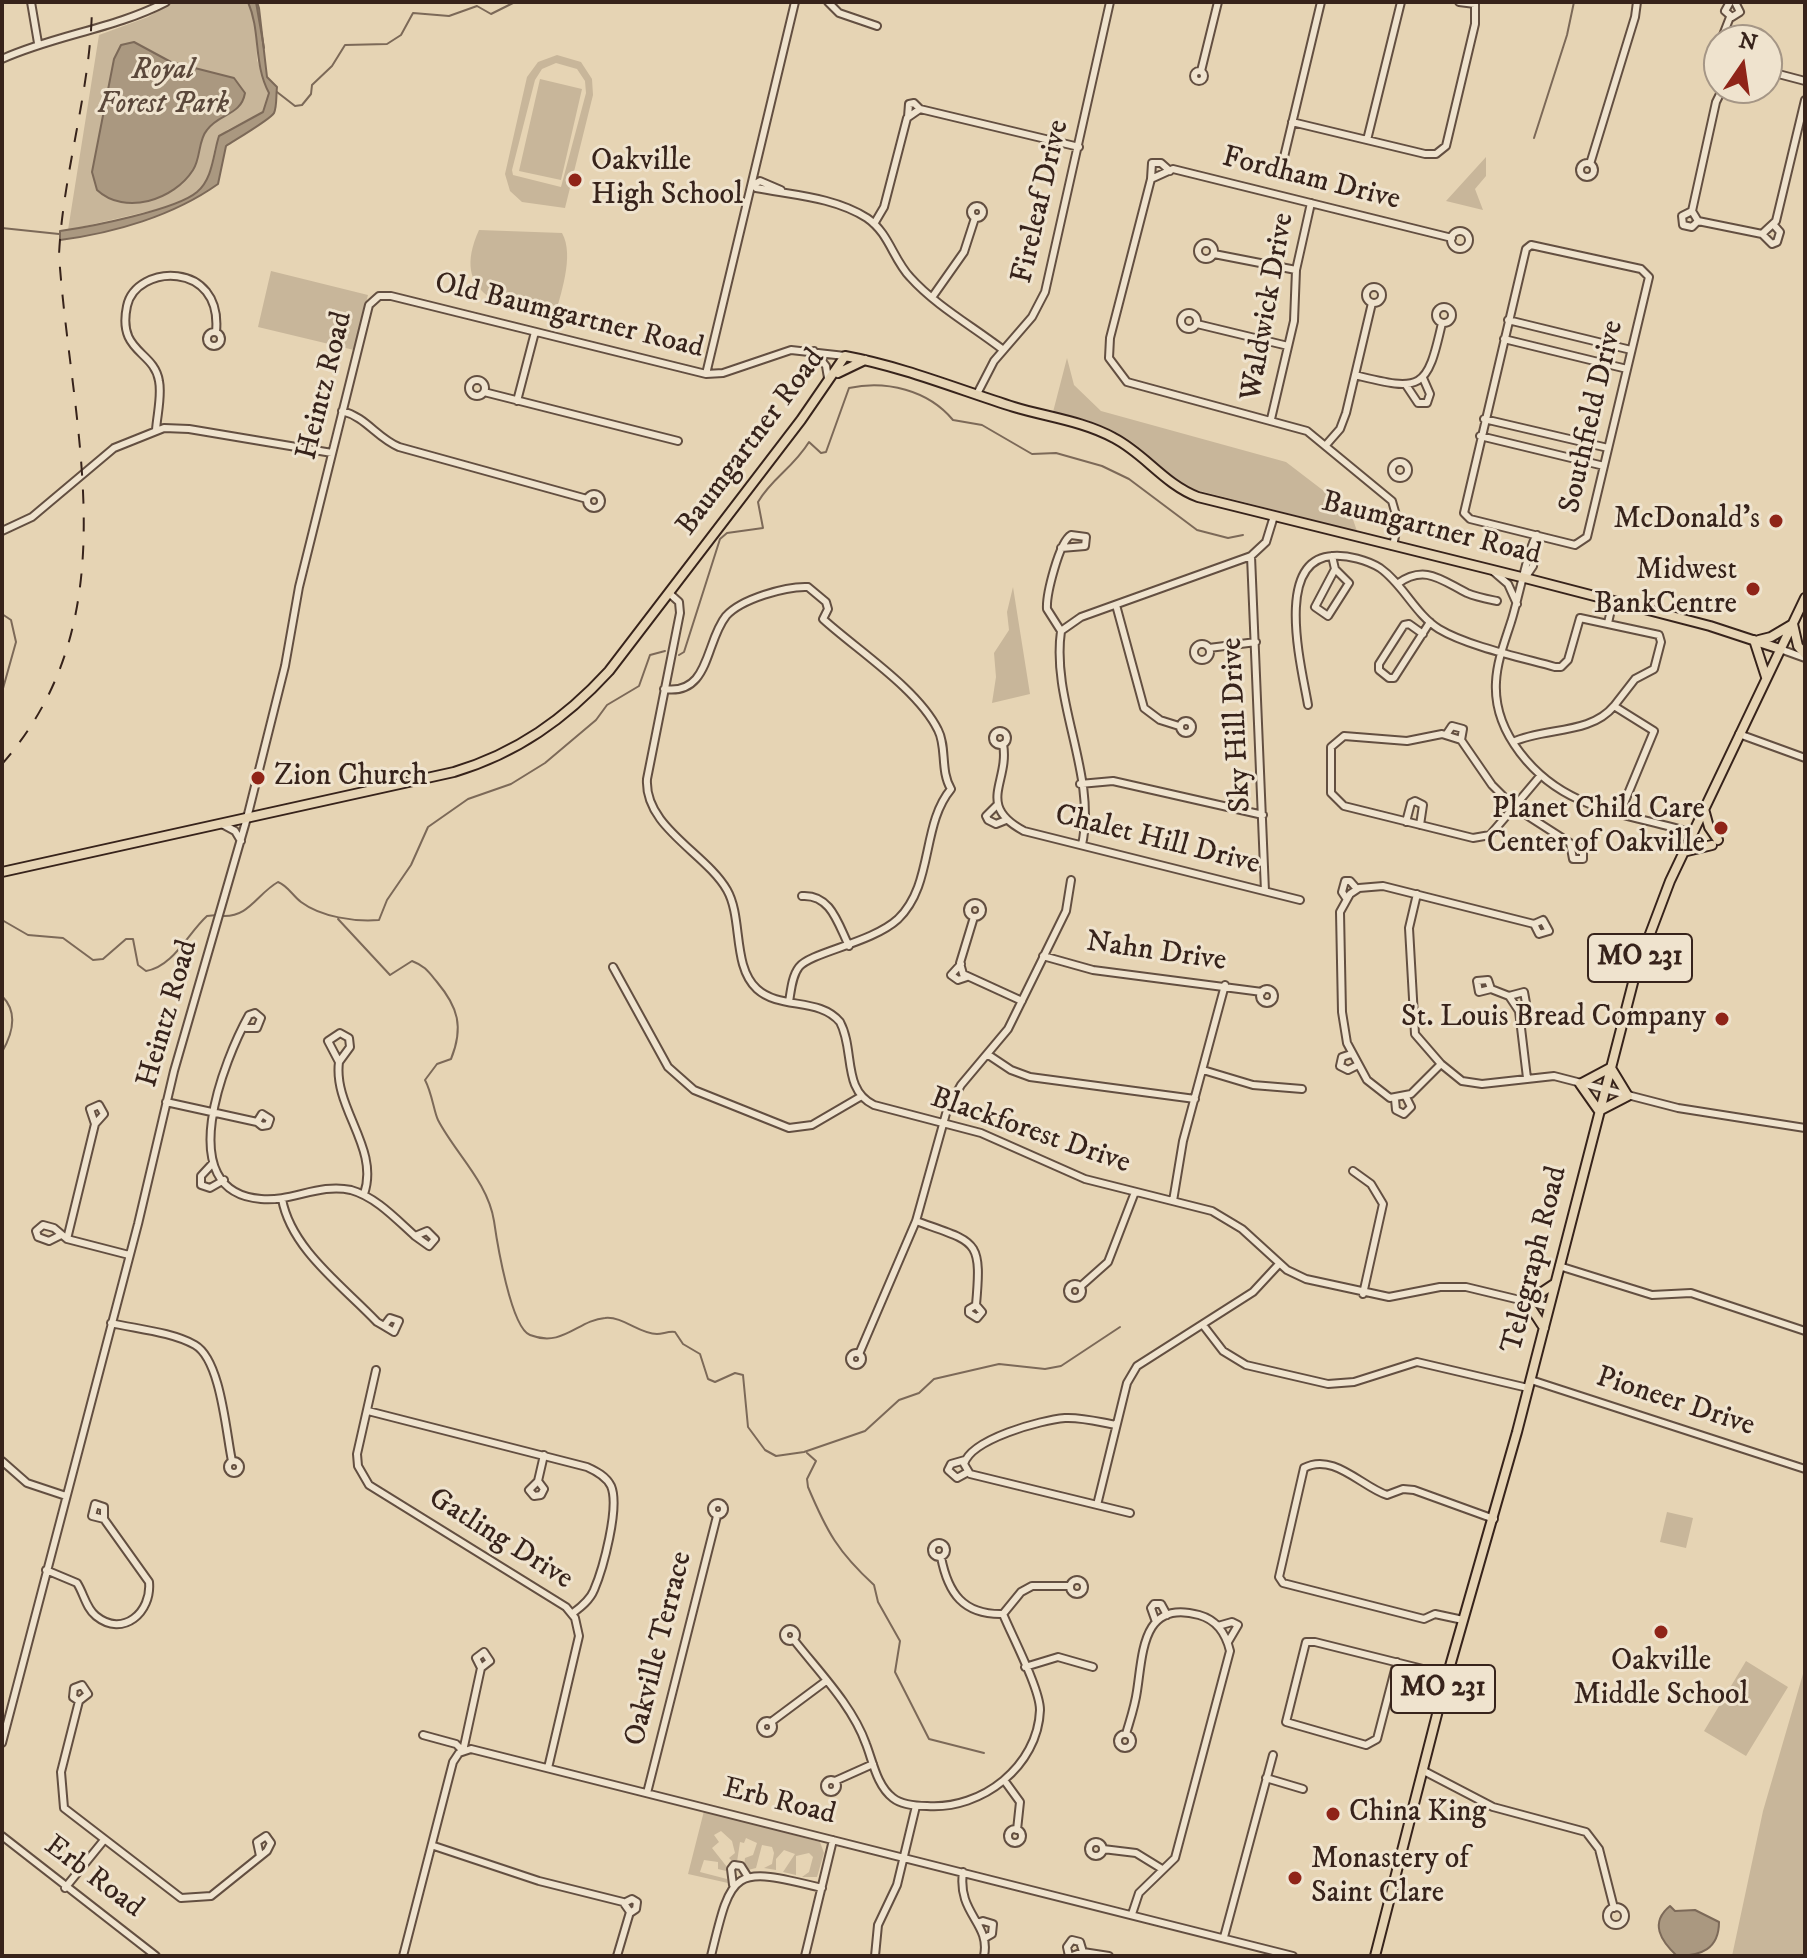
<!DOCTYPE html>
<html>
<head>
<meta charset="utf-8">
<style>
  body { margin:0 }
  #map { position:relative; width:1807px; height:1958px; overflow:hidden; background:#e6d4b4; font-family:"IM FELL DW Pica",serif }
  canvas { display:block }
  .frame { position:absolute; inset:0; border:4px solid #37231b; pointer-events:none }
  .north { position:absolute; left:1703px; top:24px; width:80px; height:80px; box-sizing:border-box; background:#efe3ce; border:2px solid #a59686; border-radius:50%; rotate:13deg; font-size:22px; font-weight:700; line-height:32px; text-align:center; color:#37231b }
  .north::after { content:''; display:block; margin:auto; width:28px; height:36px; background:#8f2418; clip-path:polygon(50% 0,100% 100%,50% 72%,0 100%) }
</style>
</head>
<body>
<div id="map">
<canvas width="1807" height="1958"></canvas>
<div class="frame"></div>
<div class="north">N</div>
</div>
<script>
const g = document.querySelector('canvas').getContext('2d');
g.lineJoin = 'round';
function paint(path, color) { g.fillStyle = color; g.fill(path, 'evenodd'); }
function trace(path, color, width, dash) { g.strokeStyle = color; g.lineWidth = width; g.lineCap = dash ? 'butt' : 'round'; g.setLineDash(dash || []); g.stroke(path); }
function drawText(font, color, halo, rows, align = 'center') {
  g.font = font + ' "IM FELL DW Pica",serif'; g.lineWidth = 6; g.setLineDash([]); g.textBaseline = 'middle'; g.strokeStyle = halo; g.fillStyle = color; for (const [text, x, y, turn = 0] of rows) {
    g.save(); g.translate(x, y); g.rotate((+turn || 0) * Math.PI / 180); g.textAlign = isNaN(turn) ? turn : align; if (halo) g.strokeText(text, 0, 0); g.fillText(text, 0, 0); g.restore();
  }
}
const green = new Path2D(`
  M171,2H248L256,24L257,60L269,93V103L263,112L227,130L215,147L209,175L200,194L167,207L68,230L99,35L148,17Z
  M557,55L581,62L592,79L593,95L565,208L522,202L510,191L505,174L527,77L538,62ZM556,63L577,69L585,81L586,93L561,187L513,175L512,170L535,80L542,69Z
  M540,79L582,89L561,180L519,171Z
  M1486,157V176L1475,189L1483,210L1446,201Z
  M479,230L562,233C575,256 560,295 554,320C504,307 449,296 479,230Z
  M271,271L368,295L354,350L258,327Z
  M1067,358L1074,385L1101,411L1286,462L1350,511L1357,531L1192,489C1166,477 1150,453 1126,438C1103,424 1079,417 1053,412Z
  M1013,587L1030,694L992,703L996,677L994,653L1009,630L1007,612Z
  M1667,1512L1693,1518L1686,1548L1660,1542Z
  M1746,1661L1788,1687L1746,1756L1704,1731Z
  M1805,1667V1956H1732L1763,1811Z
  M704,1811L820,1842L824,1853L817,1877H802L809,1872L813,1857L809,1853L796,1856V1875L783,1872L795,1854L784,1850L776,1859V1870L764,1868L772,1864L774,1853L772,1847L762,1845L756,1868L748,1870L744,1866L745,1858L753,1855L757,1843L746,1838L744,1843L740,1842L737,1862H733L729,1858L735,1853L732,1841L721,1831L714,1835L719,1842L712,1848L727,1867L726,1871L718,1869V1862L704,1860L700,1872L727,1879L728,1883L688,1874Z`);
const water = new Path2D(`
  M248,2H257L259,8L267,77L277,87C276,95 277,107 274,113C271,119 235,140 226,146L218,184C173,216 114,233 60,240V231C89,227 176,210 197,192C213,179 213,154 219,136L263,112L269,93C253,63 261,32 248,2Z
  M134,42L171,62L234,78L245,93C241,116 219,113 207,130C198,140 201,158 193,170C174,200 125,216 97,190L92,172L114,59L121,45Z
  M1670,1906L1675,1911L1695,1910L1719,1922C1719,1949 1701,1956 1677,1956C1661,1941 1649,1923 1670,1906Z`);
const stream = new Path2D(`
  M256,2L264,48
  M538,2H540
  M277,92L295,106L302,105L311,94L312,85L332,66L345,45L387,44L401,35L413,13L449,16L477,6L491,14L515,2
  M1534,138L1567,35L1574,2
  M2,228L59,234
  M2,614L11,620L16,642L2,692
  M679,655L684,652L720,539L727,533L763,528L758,502C772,478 793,468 809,442L821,453L826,452L849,388C886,380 928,390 953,420L982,425L1032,454L1056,453L1102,466L1129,479L1197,530L1228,538L1243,535
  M223,916C249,917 257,894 278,882C288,886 292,895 301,902C321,917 355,922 379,920L387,900L411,865L428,827L468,799L511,784L545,763L596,720L607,705L639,686L650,655L665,651
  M338,919L390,975L412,961C425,966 428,971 437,982C458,1007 464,1027 451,1059L437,1064L425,1080C432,1093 434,1112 438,1120C455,1153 488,1182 494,1221C497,1242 511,1328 530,1335C563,1348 578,1320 605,1318C623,1316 639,1334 657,1334C663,1334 668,1331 675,1332L683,1344L700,1354L708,1379L715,1382L735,1373L743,1375L748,1427L765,1450L776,1456L804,1452L865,1431L899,1400L919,1393L934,1379L999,1364L1045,1369L1061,1366L1120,1327
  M2,920L28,935L63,938L93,960L103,959L126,939H133L138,965L146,971C173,967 188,933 207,916L217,915
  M2,996C18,1012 13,1033 2,1052
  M807,1453L816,1461L807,1479L808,1487C827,1532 838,1552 874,1585L878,1602L900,1641L895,1672L929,1739L984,1753`);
const minor = new Path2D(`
  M31,2L38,43
  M828,2L839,13L877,26
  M1459,2L1475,4
  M1730,2L1725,11L1732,17L1740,12L1735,2
  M1721,40L1730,17
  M2,59C55,35 114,29 166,2
  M1194 76a5 5 0 1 1 10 0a5 5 0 1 1-10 0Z
  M1201,71L1218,2
  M1767,71L1805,81
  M1723,88L1716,102L1692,211L1698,221L1762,234L1776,221L1805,100
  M908,117L909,104L914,103L920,109
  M1292,122L1425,154H1436L1446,146L1475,24V2
  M1367,140L1401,2
  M1284,157L1321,2
  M1580 170a7 7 0 1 1 14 0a7 7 0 1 1-14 0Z
  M1590,164L1635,17L1637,2
  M1151,179L1152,163H1161L1170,171
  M754,183L756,188C792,195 834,197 867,218C889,233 893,259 910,277C935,305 972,326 1002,349
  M755,184L760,181L781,190
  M971 212a6 6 0 1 1 12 0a6 6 0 1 1-12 0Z
  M1692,211L1682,216L1683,225L1692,227L1698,221
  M874,224L884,207L907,118L920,109L1079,147
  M1451 240a9 9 0 1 1 18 0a9 9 0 1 1-18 0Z
  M1762,234L1772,244L1777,242L1780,232L1773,224
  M1198 251a8 8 0 1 1 16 0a8 8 0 1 1-16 0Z
  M1531,245L1641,269L1649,277L1587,537L1575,545L1470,519L1464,513L1526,249Z
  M1214,254L1296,270
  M1366 295a8 8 0 1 1 16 0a8 8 0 1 1-16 0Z
  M933,296L964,252L975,218
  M1436 315a8 8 0 1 1 16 0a8 8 0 1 1-16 0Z
  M1181 321a8 8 0 1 1 16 0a8 8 0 1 1-16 0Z
  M1508,320L1631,350
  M1197,324L1288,346
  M207 339a7 7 0 1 1 14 0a7 7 0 1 1-14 0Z
  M1504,339L1627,369
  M814,351L826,366L828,378
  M706,374L795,2
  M1355,375C1422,392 1427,390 1442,323
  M469 388a8 8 0 1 1 16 0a8 8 0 1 1-16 0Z
  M1406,385L1418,403H1427L1430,394L1423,378
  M484,392L678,441
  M977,394L994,361L1032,317L1045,292L1110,2
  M517,401L535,332
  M342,411C366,417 377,438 399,447L587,499
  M1271,419L1294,321L1296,270L1311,203
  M1484,419L1608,448
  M156,430C157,415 162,396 159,381C154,350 117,353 127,306C136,264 223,260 216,332
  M1480,436L1604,466
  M1326,445L1340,429L1346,413L1372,303
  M1392 470a8 8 0 1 1 16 0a8 8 0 1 1-16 0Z
  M587 501a7 7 0 1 1 14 0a7 7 0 1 1-14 0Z
  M2,531L32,517L114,448L164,428L189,429L332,453
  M1537,535C1529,544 1517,605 1511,622C1505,641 1497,661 1496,682C1493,733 1535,780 1580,800C1615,816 1655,821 1692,833
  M1393,546L1398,522L1392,501L1307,431L1127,382L1109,358L1110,338L1151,179L1173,169L1452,238
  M1251,556L1265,891
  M1332,556L1335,569L1315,607L1328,616L1349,583L1335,569
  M1494,572L1508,584L1517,604
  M1527,575L1533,566L1537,535
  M1397,584C1425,564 1441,580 1467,593C1476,597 1487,599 1497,601
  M669,593L679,602L680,613L647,779C644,827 706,853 727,890C743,918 732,966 757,989C780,1010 819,997 840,1022C855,1050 842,1090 874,1105L981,1133L1085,1179L1212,1211L1242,1229L1287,1270L1306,1279L1389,1297L1440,1287H1466L1549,1307
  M1116,605L1144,708L1160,720L1179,726
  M1608,623L1613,601
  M1061,631L1047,609C1046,595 1059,542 1071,535L1086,537L1085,546L1061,548
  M1423,634L1409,624L1404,625L1379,664V670L1389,678H1394L1430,622
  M1194 652a8 8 0 1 1 16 0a8 8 0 1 1-16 0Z
  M1209,648L1256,642
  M1780,649L1805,658
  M664,689C710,696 705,642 726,616C741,599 786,586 808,587L826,602L828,609L823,619C857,650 918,689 938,730C947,747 940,771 951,789C921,825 934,884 898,919C872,943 811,952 799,967C792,976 791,990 789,1002
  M1308,705C1302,669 1273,559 1333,556C1348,555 1367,560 1380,568C1403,584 1415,614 1439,629C1467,646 1523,658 1555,667H1561L1568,660L1580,618L1659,635L1661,642L1654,669L1635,679L1614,706L1654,731L1620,813
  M1180 727a6 6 0 1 1 12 0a6 6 0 1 1-12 0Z
  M993 738a7 7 0 1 1 14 0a7 7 0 1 1-14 0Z
  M1739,734L1805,758
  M1446,735L1452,726L1463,729L1461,740L1492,785L1514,807L1490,835L1473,838L1344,806L1331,793V747L1344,736L1407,741L1442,734L1461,740
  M1513,742C1545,727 1590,735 1614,706
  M1003,744C1010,782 975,805 1024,831L1300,900
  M1541,775L1514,807L1570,843L1573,859H1583V848L1574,846
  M1080,784L1113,781L1263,815
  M998,804L986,816L988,820L996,824L1006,820
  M1406,822L1411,803L1415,801L1423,805L1420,825
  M222,824L235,831L241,841
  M1082,845C1097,774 1051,702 1061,631L1081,617L1251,556L1266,542L1274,516
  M1417,894L1409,928L1415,1034L1441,1064L1462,1081L1482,1084L1554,1076L1678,1108L1805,1128
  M802,896C831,894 838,924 849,946
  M1346,898L1342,892L1345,881H1350L1357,889
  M968 910a7 7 0 1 1 14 0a7 7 0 1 1-14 0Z
  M974,917L960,963L963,974L1022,1001
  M1043,956L1093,970L1262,992
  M961,964L951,975L958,980L967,977
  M613,967L668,1067L694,1090L789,1128L812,1125L860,1097
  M1491,989L1479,992L1477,981L1488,980L1491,989L1509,996L1519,1011L1527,1078
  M1260 996a7 7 0 1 1 14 0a7 7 0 1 1-14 0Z
  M1509,996L1524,992L1526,1003L1519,1011
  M246,1028H257L261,1018L255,1013L249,1015C225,1058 170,1192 261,1199C292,1202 319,1183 351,1190C376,1197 396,1219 415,1236L427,1231L435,1239L429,1246L415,1236
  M987,1054L1011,1070L1030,1077L1195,1099
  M1351,1054L1342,1057L1340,1066L1348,1070L1356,1066
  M339,1062L328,1041L340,1033L349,1038L350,1047L339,1062C333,1108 380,1148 364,1194
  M1441,1064L1411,1094L1390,1098L1367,1080L1347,1043L1342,1012L1340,912L1350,894L1359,888L1383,886L1534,924L1543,920L1549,931L1539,934L1534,924
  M1203,1070L1253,1085L1302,1089
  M1395,1099L1396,1110L1404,1114L1411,1107L1406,1097
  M166,1102L257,1122L262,1126L268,1125L270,1119L262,1114L257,1122
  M213,1163L201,1176V1185L210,1188L224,1180
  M1353,1171L1371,1184L1383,1204L1363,1294
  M282,1199C291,1249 343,1286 377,1322L384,1326L390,1318L399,1321L394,1332L384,1326
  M1173,1201L1183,1141L1225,985
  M916,1221C977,1243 982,1238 976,1305L982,1312L977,1318L969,1313V1309L976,1305
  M61,1235L49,1241L38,1237L36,1231L43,1225L54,1228L67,1239L129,1255
  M67,1239L95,1124L104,1114L99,1105L90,1109L95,1124
  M1559,1266L1652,1295L1691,1293L1805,1331
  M1068 1291a7 7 0 1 1 14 0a7 7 0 1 1-14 0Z
  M1081,1286L1108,1262L1135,1192
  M111,1323C137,1329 172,1332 195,1345C221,1360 226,1433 232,1461
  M1203,1325L1223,1351L1246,1365L1328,1384L1354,1382L1417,1362L1528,1388
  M850 1359a6 6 0 1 1 12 0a6 6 0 1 1-12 0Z
  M859,1354L916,1221L947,1110L961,1085L1008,1029L1066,911L1071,880
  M376,1370L357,1454L358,1466L369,1485L566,1607L575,1618L579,1636L548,1768
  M1531,1380L1805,1469
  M368,1411L587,1467C596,1471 606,1476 611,1486C620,1507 603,1569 594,1590C590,1600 581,1607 573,1613
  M1116,1425C1099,1422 1082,1417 1065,1418C1041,1420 971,1439 964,1464L970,1474L1130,1513
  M965,1460L951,1464L948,1470L957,1478L968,1472
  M228 1467a6 6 0 1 1 12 0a6 6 0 1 1-12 0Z
  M2,1461L27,1483L66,1496
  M538,1481L544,1489L541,1495L534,1496L529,1490L538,1481L544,1455
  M712 1509a6 6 0 1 1 12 0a6 6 0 1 1-12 0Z
  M1097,1505L1127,1383L1137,1366L1253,1292L1279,1264
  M932 1550a7 7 0 1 1 14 0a7 7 0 1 1-14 0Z
  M941,1557C948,1593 963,1615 1003,1614
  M46,1570L77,1583C84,1594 86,1608 96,1616C123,1638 152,1612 149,1582L104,1519V1507L95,1504L92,1516L104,1519
  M1070 1587a7 7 0 1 1 14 0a7 7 0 1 1-14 0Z
  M1003,1614L1021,1592L1032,1586H1070
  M1463,1620L1435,1614L1424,1619L1283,1583L1279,1577L1304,1468C1333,1452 1362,1487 1387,1495L1403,1489L1414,1490L1494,1519
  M1156,1622L1151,1608L1154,1604H1161L1167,1615
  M1218,1626L1232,1622L1238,1625L1228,1642
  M784 1635a6 6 0 1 1 12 0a6 6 0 1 1-12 0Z
  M794,1640C819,1672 852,1705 866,1744C873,1762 877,1786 893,1798C902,1805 916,1806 927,1806C982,1810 1038,1766 1040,1710C1040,1689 1012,1636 1003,1614
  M1397,1662L1377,1739L1366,1745L1286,1722L1306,1642H1315L1447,1675
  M1025,1667L1058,1657L1093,1667
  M79,1701L73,1697L74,1688L82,1685L88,1694L79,1701L61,1772L64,1808L181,1898L211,1896L267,1851L271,1843L266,1836L257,1842L260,1856
  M761 1727a6 6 0 1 1 12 0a6 6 0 1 1-12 0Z
  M771,1722L826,1681
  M1126,1734C1130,1720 1135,1706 1137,1691C1143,1653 1142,1599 1199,1615C1217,1620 1226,1634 1230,1651L1175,1858L1139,1893L1132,1914
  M1118 1741a7 7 0 1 1 14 0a7 7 0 1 1-14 0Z
  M423,1735L456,1744L463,1751
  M2,1743L138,1224L174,1071L247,818L285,666L299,587L369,305L379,296H391L706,374L723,373L791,350L845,356
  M463,1751L481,1668L476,1658L484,1652L490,1661L481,1668
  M1422,1770L1493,1807L1586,1832L1599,1849L1614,1908
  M1266,1778L1303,1789
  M825 1786a6 6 0 1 1 12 0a6 6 0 1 1-12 0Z
  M1004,1780L1020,1802L1017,1830
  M835,1781L873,1764
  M647,1793L717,1516
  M1008 1836a7 7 0 1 1 14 0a7 7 0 1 1-14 0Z
  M2,1836L156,1956
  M1089 1849a7 7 0 1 1 14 0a7 7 0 1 1-14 0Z
  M434,1846L539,1881L623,1902L630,1912L617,1956
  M1103,1849L1136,1853L1162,1869
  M963,1872C957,1914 991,1923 984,1956
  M733,1885L731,1869L734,1865L741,1866L748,1877
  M65,1888L104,1840
  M624,1903L632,1899L637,1902L636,1909L630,1913
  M1607 1916a9 9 0 1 1 18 0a9 9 0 1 1-18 0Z
  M977,1923L983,1921L993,1924L992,1934L985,1938
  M1224,1937L1273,1755
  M403,1956L453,1762L459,1753L471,1749L1293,1956
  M711,1956C732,1868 733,1866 822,1888
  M805,1956L833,1840
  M875,1956L878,1925L897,1885L916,1806
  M1069,1956L1067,1947L1072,1940L1080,1942L1083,1952
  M1072,1956L1083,1952L1109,1956`);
const major = new Path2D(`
  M838,373L865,360
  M1793,624L1798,646L1805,654
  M1754,640L1766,677
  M1759,640L1771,637L1793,624
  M1704,809L1709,827L1718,840
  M1683,852L1712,845
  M2,872L454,772C517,753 565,719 609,671L801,420L845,356C904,367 957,389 1014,407C1047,417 1083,421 1114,438C1145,454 1164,484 1198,497L1525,578L1710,626L1780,649
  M1599,1111L1580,1084L1610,1068
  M1599,1111L1628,1096L1611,1068
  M1544,1328L1527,1302L1554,1284
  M1375,1956L1444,1687L1517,1432L1636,971L1670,881L1805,598`);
const rail = new Path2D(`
  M2,764C132,616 71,430 59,255C63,170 92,87 92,2`);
const markers = [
  [575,180,8,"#8f2418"],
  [1776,521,8,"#8f2418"],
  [1753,589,8,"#8f2418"],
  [258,778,8,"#8f2418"],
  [1721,828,8,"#8f2418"],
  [1722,1019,8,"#8f2418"],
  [1661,1632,8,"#8f2418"],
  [1333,1814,8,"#8f2418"],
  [1295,1878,8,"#8f2418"]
];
const shields = [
  [1640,958,104],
  [1443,1689,104]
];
const shieldNames = [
  ["MO 231",1640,958],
  ["MO 231",1443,1689]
];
const parkNames = [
  ["Royal",163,72],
  ["Forest Park",163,106]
];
const poiNames = [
  ["Oakville",591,163],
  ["High School",591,197],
  ["McDonald's",1760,521,"right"],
  ["Midwest",1737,572,"right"],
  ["BankCentre",1737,606,"right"],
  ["Zion Church",274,778],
  ["Planet Child Care",1705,811,"right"],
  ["Center of Oakville",1705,845,"right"],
  ["St. Louis Bread Company",1706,1019,"right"],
  ["Oakville",1661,1663,"center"],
  ["Middle School",1661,1697,"center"],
  ["China King",1349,1814],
  ["Monastery of",1311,1861],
  ["Saint Clare",1311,1895]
];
const streetNames = [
  ["Fordham Drive",1311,180,14],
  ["Fireleaf Drive",1042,202,-77],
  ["Waldwick Drive",1269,307,-80],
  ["Old Baumgartner Road",569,317,14],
  ["Heintz Road",326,386,-76],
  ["Southfield Drive",1593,417,-77],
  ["Baumgartner Road",752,443,-53],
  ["Baumgartner Road",1431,530,14],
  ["Sky Hill Drive",1238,725,-93],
  ["Chalet Hill Drive",1157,841,14],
  ["Nahn Drive",1156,953,8],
  ["Heintz Road",169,1014,-74],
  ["Blackforest Drive",1030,1132,19],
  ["Telegraph Road",1536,1260,-76],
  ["Pioneer Drive",1675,1403,18],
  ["Gatling Drive",500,1540,32],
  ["Oakville Terrace",660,1649,-76],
  ["Erb Road",779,1803,14],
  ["Erb Road",93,1878,37]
];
paint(green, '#c8b69a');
paint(water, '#aa9880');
trace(water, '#7c6958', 2);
trace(stream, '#7c6958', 2);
trace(minor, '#634f41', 10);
trace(major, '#37231b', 12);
trace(minor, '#efe3ce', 6);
trace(major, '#e6d4b4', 8);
trace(rail, '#37231b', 2, [14, 14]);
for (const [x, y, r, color] of markers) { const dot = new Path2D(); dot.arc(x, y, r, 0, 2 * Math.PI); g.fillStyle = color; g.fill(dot); trace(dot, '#efe3ce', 3); }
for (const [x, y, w] of shields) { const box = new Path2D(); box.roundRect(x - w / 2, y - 24, w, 48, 6); g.fillStyle = '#efe3ce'; g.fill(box); trace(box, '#37231b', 2); }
drawText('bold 28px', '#37231b', null, shieldNames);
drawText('italic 30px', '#5b483b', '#efe3ce', parkNames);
drawText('30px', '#37231b', '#efe3ce', poiNames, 'left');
drawText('30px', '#37231b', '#efe3ce', streetNames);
</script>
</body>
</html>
